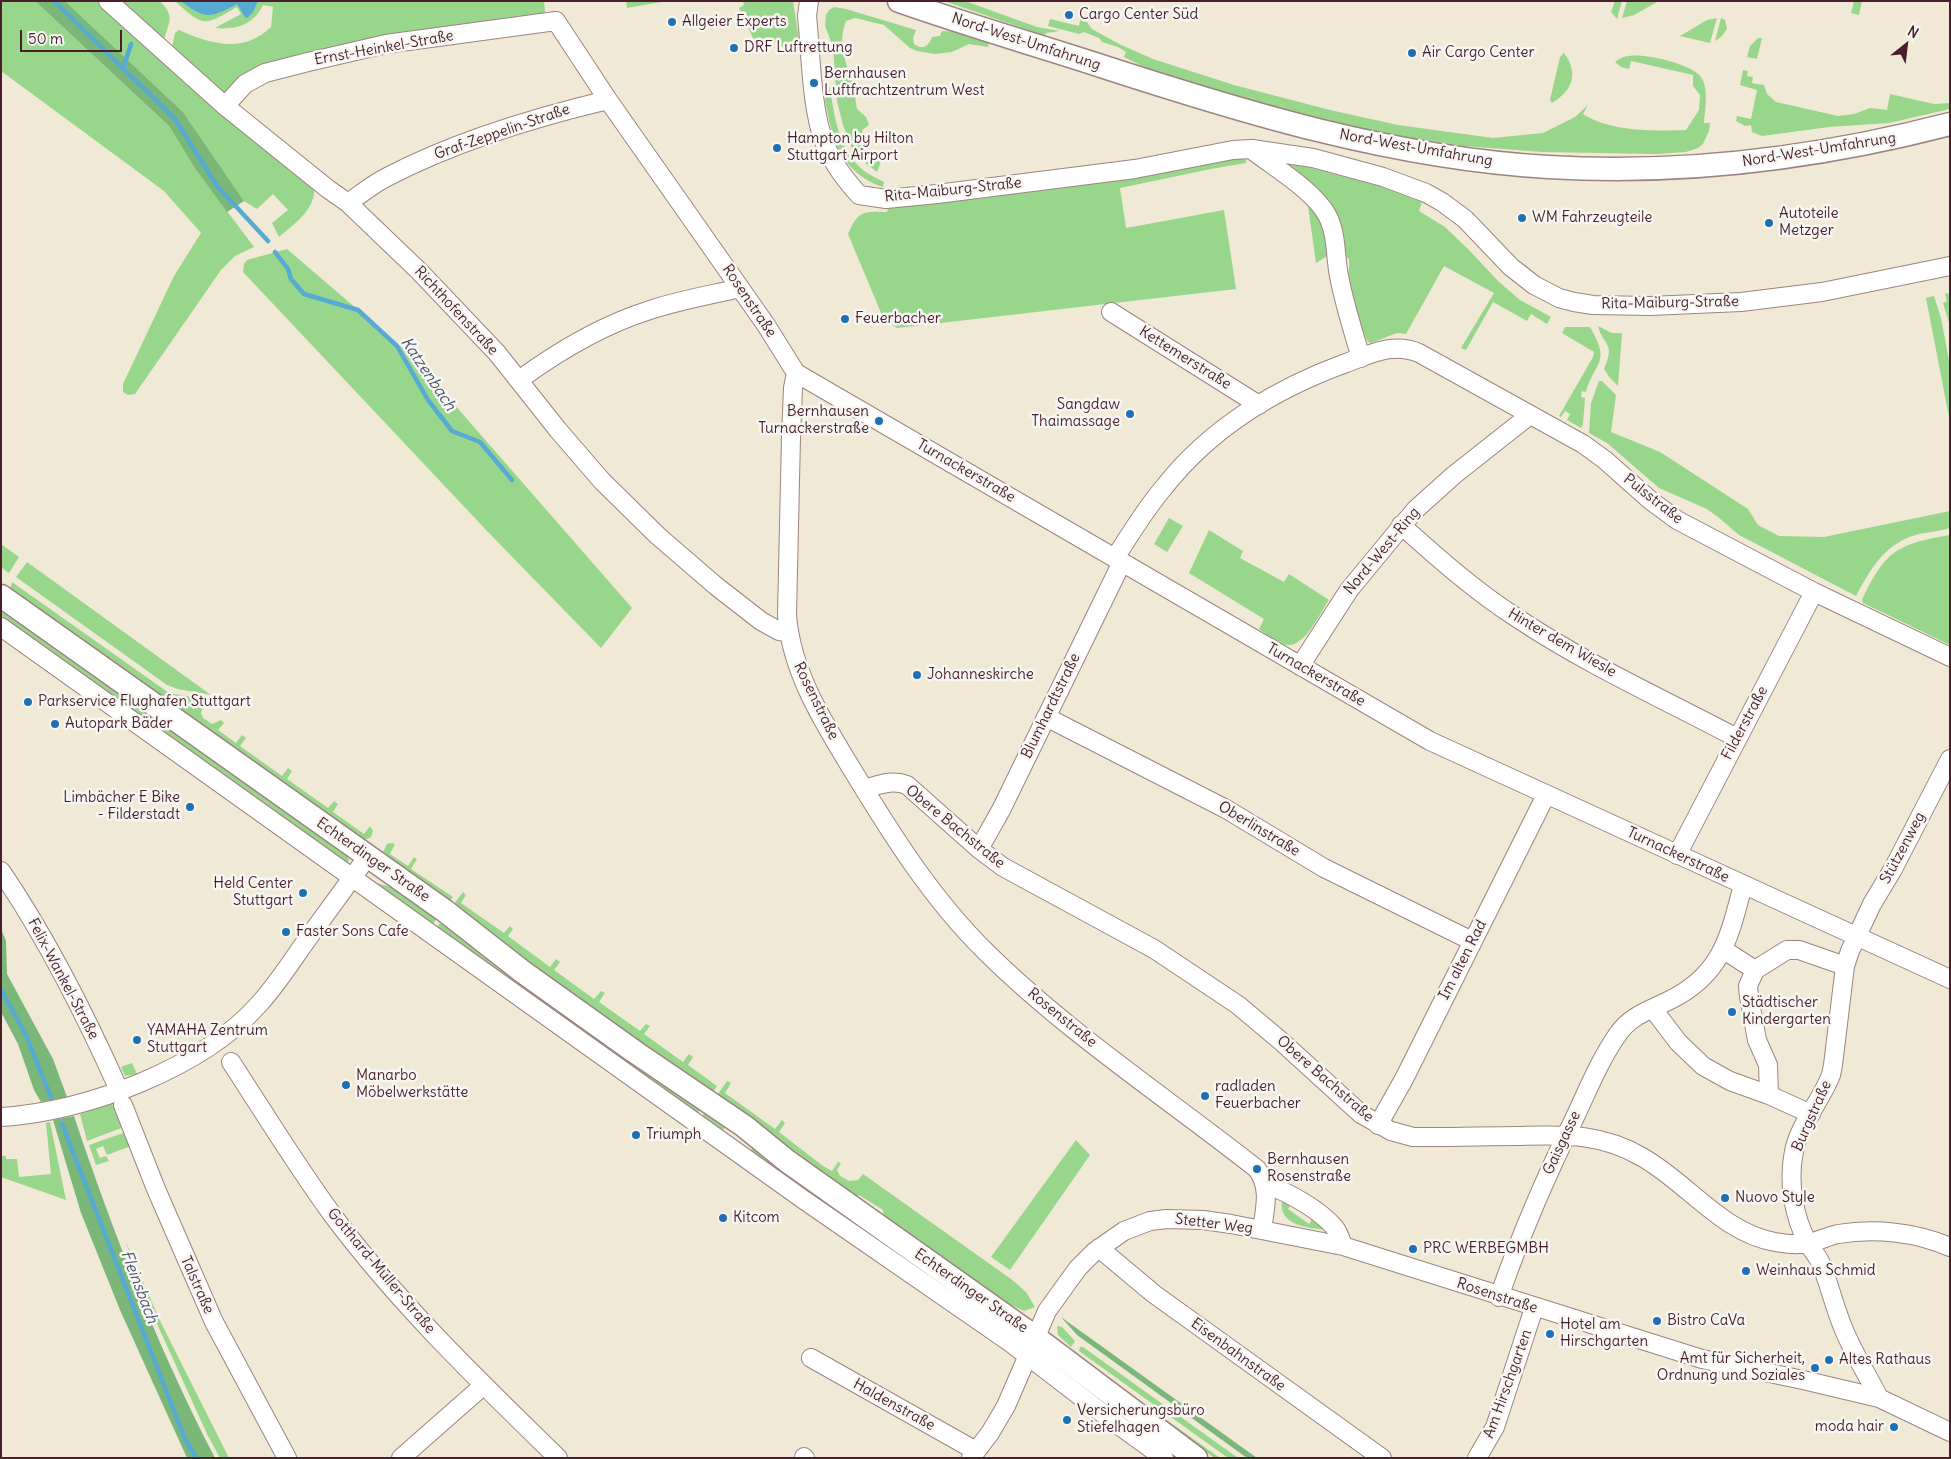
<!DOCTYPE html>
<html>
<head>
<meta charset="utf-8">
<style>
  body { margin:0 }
  #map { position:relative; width:1951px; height:1459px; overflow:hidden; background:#f0e9d5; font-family:Delius,sans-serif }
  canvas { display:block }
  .frame { position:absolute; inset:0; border:2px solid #4a1f2b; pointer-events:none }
  .north { position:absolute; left:1881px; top:20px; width:50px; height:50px; -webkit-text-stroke:4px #f6f6f2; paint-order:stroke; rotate:29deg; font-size:14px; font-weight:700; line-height:20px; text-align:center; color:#4a1f2b }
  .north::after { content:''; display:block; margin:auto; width:18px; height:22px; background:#4a1f2b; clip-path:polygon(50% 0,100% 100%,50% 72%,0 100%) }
  .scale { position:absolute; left:20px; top:30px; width:102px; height:22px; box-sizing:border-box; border:2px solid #4a1f2b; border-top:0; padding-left:6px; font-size:15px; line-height:18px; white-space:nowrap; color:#4a1f2b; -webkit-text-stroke:4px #f6f6f2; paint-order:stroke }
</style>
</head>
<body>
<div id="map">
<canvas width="1951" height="1459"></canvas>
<div class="frame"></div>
<div class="north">N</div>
<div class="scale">50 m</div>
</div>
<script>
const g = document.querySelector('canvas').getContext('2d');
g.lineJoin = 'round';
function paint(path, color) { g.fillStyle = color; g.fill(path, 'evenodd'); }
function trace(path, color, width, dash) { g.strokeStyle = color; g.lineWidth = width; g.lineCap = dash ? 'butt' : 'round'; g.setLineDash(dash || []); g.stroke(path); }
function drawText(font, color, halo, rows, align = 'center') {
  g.font = font + ' Delius,sans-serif'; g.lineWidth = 5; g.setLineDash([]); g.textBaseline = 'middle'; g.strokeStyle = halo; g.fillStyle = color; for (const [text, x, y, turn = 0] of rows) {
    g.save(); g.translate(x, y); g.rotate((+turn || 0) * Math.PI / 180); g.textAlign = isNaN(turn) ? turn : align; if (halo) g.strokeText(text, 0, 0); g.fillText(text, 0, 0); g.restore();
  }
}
const green = new Path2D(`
  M1,1H35L169,126L194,167L254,247L235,256L221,270L135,394L128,395L123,392V384L174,276L201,233L164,191L1,71Z
  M65,1H103L314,186C317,209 294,224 279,237L272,223L288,210L273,194L257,209L244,201L183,112Z
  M113,1H160C174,16 170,19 165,37L161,39Z
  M175,1H544L545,12L544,15L402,33L226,92H219L172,47L175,33L179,30C210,44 243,54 271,27L273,7L263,5C254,25 235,30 215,28L241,14L237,7C204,26 204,28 175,1Z
  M626,1H667L627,8Z
  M743,1H793L799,39L796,47L788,50L770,40L755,42L739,8L744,5Z
  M944,1H965L1037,27L1060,31L1046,33L1045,35L1040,34Z
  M1615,1H1622L1617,19L1611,12Z
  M1627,1H1659L1634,15L1622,18Z
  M1854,1H1862L1859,15L1851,13Z
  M834,7L846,9L916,30L913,38L914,44C923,50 928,47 932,37L940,36L942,31L963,32L989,42L988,47L969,44L952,52L935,54L917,51L910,48L884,25L855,18L846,21C838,43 844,57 851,78C855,87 855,99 857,109L866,117L869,125L862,130L867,153L883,156L877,172L859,158L851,146L843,125L837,101L833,47L825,26L826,15L829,10Z
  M1081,14L1092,29L1119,44L1153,59L1234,85L1330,110L1398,125L1493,138L1543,133L1575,117L1588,105L1583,114C1611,132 1655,131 1686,130L1699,110L1700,95L1693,86V75L1631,61L1629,69L1621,67L1615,62C1619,59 1624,56 1629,56C1645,53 1692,64 1701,77C1709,88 1705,110 1704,123H1710L1709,131L1703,144L1698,148L1686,152L1657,154L1542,152L1464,146L1382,133L1324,121L1154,72L1124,57L1126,52L1118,47L1102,42L1099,38L1084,32L1079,34L1048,26L1050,19L1079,26Z
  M1717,18L1710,43L1680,36L1707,20Z
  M1721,18L1725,20L1727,29L1721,37L1715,41Z
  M1758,38H1762L1757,59L1747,57L1750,46Z
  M1564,53C1579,73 1573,90 1552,103L1550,100L1560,57Z
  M1743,70L1748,71L1747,76L1753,77L1752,83L1764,85L1767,94L1776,102L1838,116L1854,114L1870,108L1887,110L1890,94L1934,104L1950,103V109L1889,123L1829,127L1762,136L1752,132L1751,125L1745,126L1736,121L1737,116L1751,119L1757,90L1740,85Z
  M830,87C834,116 839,150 863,170C869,175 877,178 884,182L883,187C837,172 830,131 823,88Z
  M1244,159L1246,160V163L1211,169L1120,188L1126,228L1224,210L1236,289L897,328L884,320L848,234C858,211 863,211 887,212L888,208L1138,178L1220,160Z
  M1288,162L1382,187L1422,202L1419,211L1445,227L1469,250L1498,281L1520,300L1551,317L1547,324L1531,314L1527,321L1493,302L1466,350L1461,348L1494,293L1444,266L1406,334L1397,333L1371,343L1368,342C1362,330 1345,294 1347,282C1348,272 1350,270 1349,259L1344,256L1340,247L1286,170Z
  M1312,203L1324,219L1329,255L1316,263L1308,206Z
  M287,249L420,363L460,411L632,608L601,648L488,532L243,272L244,264L247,260Z
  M1948,293L1950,297V326L1943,303L1947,301L1945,294Z
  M1934,296L1941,318L1950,366V422L1926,298Z
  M1598,326L1612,333H1622L1618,386L1610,378L1604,369C1616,342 1603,346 1598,326Z
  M1565,327H1590C1611,364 1596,359 1586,392L1582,391L1581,397L1585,398L1583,424L1581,428L1567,420L1570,414L1565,411L1561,417L1559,416L1593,357L1594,352L1562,333Z
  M1599,381H1602L1616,395L1611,432L1660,452L1748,509L1758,525L1779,536L1824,537L1950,511V528C1940,531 1929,532 1919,534C1886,542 1871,568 1856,596L1739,535L1718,517L1707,509L1659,488L1607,443L1589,433L1591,403Z
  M1169,518L1183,526L1167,552L1154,544Z
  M1209,530L1243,551L1240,558L1284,582L1289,574L1329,600C1320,613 1305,647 1287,645C1278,643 1266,634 1259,629L1264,619L1189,573Z
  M1950,535V645L1863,603L1862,600C1885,551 1897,544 1950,535Z
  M1,544L19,557L9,573L1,567Z
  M27,562L211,695L178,689L167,685L16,577Z
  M12,582L169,693L198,698L205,701L201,713L203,718L212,724L221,720L224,723L218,730L236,743L242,735L246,738L240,746L282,776L288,768L292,771L287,779L328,808L334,801L338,804L333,812L364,834L370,826L373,831L371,837L365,840L362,839L10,590Z
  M1,607L347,854L349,861L346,863L1,620Z
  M391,843L395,844L390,854L408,866L414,857L417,859L411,869L453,897L450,901L386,856L383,852L387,844Z
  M372,882L391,887L437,918L431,927Z
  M463,892L466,895L461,903L504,933L510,926L513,929L508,936L550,967L556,959L560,962L554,970L594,999L601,991L605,993L599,1002L640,1031L646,1024L650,1026L644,1034L683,1062L689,1054L693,1057L688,1065L717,1086L714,1091L637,1042L525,962L454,904Z
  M441,921L701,1108L696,1116L435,930Z
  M132,1063L137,1074L125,1076L121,1067Z
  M727,1081L731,1083L725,1093L775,1129L782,1120L785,1123L779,1132L823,1166L832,1171L838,1162L841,1163L837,1170L840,1176L849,1181L858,1180L863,1174L1011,1279L1026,1292L1035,1307L1024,1311L1007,1303L884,1216L883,1210L859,1195L856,1197C809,1164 765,1128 718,1094Z
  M111,1104L115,1106L124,1127L87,1141L80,1114Z
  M705,1112L725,1126L723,1131L721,1133L700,1119Z
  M50,1122L66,1200L1,1177V1156H6V1159H17L19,1177L51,1174L46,1123Z
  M126,1132L131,1146L107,1155L103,1146L96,1149L100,1158L106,1156L109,1161L96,1165L89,1145Z
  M1076,1140L1090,1155L1010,1270L991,1257Z
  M753,1149H758L799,1184V1186L749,1154L750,1150Z
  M1294,1199L1288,1209L1309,1224L1315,1215L1331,1231C1311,1227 1278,1228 1282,1200Z
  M126,1242L161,1323L229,1458H220L207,1434L139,1284Z
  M1057,1326L1062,1327L1075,1341L1071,1347L1058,1335Z
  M1080,1347H1083L1238,1458H1228L1079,1351Z
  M1159,1416H1161L1220,1458L1213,1457Z`);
const forest = new Path2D(`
  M35,1H65L183,112L244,201L227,212L194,167L169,126Z
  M1,929L6,941L7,974L53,1059L67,1097L41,1102L34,1090L18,1044L1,1012Z
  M74,1116C113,1233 158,1348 215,1458H187L120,1310L81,1213L53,1120Z
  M1061,1317L1257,1458H1247L1077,1335Z`);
const water = new Path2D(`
  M181,1H258L253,12L247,18L245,17L237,4C211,18 205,20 181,1Z`);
const stream = new Path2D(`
  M54,1L175,119L217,186L268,241
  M123,69L131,44
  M275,252L288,269L291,279L304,294L358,310L397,346L428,400L452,431L480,442L512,480
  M1,990L25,1033L52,1100
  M62,1124L185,1439L196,1458`);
const minor = new Path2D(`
  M108,1L225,106L328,189L348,203L419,271L497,353L558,430L602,481L658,536L716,586L761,621L779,631L788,632
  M809,1L807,16C811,53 811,110 825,144C833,164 845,179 859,195L886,199L937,194L1135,169L1233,150L1252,149L1313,158L1383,177L1426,193L1442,202L1465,219L1511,267L1534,285L1559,298L1574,302L1593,305L1650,306L1741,302L1822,292L1950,266
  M225,106L245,84L265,73L308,62L386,44L556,21L608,100L766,325L796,373L1430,741L1950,979
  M1252,150C1275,168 1313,190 1327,215C1337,233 1335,256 1339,276C1344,303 1353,331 1361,358
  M348,203C361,194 373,184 387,177C456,141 532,118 608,100
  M1111,312L1259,405
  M796,373L793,388L791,437L787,615C791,670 822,720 850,766C890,832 931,898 986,952C1068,1033 1167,1098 1257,1169C1271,1188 1265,1208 1262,1230
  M519,380C560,350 602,325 650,310C680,300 710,295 740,288
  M1401,525C1438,558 1475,591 1517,618C1586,664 1663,699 1737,738
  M1115,558C1131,533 1146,508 1165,486C1211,428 1277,388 1346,363C1371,354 1393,342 1419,353L1583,444L1605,460L1650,500L1677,520L1814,592L1950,657
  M1,627L804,1200L1011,1343L1110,1419L1164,1458
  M1300,666L1349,590L1415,510L1454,475L1530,415
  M1046,717L1226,809L1324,868L1472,941
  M864,789C879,785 892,779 907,785L979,849L1003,867L1154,949L1238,1005L1282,1042L1361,1114L1391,1131L1413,1137H1433C1462,1137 1491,1136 1520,1136C1566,1135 1601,1133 1642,1157C1688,1183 1721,1232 1775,1242C1785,1244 1799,1245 1809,1243C1819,1241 1828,1236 1838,1234C1875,1228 1915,1232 1950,1247
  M979,849L1001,810L1122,562
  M1677,855L1814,592
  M1,871C48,940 85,1014 119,1090
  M1724,950L1755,970
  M1653,1009L1678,1042L1703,1066L1730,1081L1769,1095L1811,1114
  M231,1062C265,1114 297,1167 334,1217C400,1305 479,1381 558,1458
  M1769,1095L1768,1065L1757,1040L1749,997L1748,986L1755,970L1787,950H1799L1845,966
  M123,1105L156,1189L214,1322L287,1458
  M1,1117C86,1112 203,1068 260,1003C280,981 296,954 314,930C332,905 350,881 368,856
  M1378,1125L1404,1079L1546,795
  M1266,1184C1289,1193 1319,1209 1335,1228C1339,1233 1341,1240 1343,1246
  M1099,1248L1154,1294L1382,1458
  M1499,1297C1521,1234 1547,1174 1576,1115C1589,1087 1601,1058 1618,1034C1630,1016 1650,1010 1668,1001C1722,975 1729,938 1743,885
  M811,1358L976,1451
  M1879,1398C1868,1376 1854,1354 1844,1330C1835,1309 1830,1287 1822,1266C1819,1257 1812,1251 1808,1243C1793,1216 1788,1181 1794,1151C1800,1123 1821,1101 1831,1075L1833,1065L1845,966L1850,951L1872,904L1893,869L1950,759
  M804,1457L805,1458
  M401,1458L484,1385
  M971,1458L990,1433L1006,1406L1047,1311L1078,1268L1094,1252L1124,1231L1150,1221L1167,1219L1203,1220L1231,1224L1343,1246L1702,1359L1803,1380L1879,1398L1950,1432
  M1477,1458L1495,1427L1534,1308`);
const major = new Path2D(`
  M899,1C964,24 1030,43 1095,64C1242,112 1392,158 1548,167C1683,175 1819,158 1950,124
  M1,596L445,911L523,972L635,1052L744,1126L787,1161L1035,1337L1196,1458`);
const markers = [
  [1069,15,5,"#1f6fb2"],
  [672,22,5,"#1f6fb2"],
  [734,48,5,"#1f6fb2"],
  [1412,53,5,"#1f6fb2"],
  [814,83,5,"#1f6fb2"],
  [777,148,5,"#1f6fb2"],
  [1522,218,5,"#1f6fb2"],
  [1769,223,5,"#1f6fb2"],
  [845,319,5,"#1f6fb2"],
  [1130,414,5,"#1f6fb2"],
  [879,421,5,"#1f6fb2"],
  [917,675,5,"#1f6fb2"],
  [28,702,5,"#1f6fb2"],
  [55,724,5,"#1f6fb2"],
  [190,807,5,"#1f6fb2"],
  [303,893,5,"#1f6fb2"],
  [286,932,5,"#1f6fb2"],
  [1732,1012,5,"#1f6fb2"],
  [137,1040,5,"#1f6fb2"],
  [346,1085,5,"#1f6fb2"],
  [1205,1096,5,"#1f6fb2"],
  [636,1135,5,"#1f6fb2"],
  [1257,1169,5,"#1f6fb2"],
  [1725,1198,5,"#1f6fb2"],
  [723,1218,5,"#1f6fb2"],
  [1413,1249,5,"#1f6fb2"],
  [1746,1271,5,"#1f6fb2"],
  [1657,1321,5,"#1f6fb2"],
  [1550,1334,5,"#1f6fb2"],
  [1829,1360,5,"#1f6fb2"],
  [1815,1368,5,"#1f6fb2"],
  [1067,1420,5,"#1f6fb2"],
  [1894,1427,5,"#1f6fb2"]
];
const poiNames = [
  ["Cargo Center Süd",1079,15],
  ["Allgeier Experts",682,22],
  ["DRF Luftrettung",744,48],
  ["Air Cargo Center",1422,53],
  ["Bernhausen",824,74],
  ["Luftfrachtzentrum West",824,91],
  ["Hampton by Hilton",787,139],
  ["Stuttgart Airport",787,156],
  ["Autoteile",1779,214],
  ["Metzger",1779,231],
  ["WM Fahrzeugteile",1532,218],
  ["Feuerbacher",855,319],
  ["Sangdaw",1120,405,"right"],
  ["Thaimassage",1120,422,"right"],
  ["Bernhausen",869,412,"right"],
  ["Turnackerstraße",869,429,"right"],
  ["Johanneskirche",927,675],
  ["Parkservice Flughafen Stuttgart",38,702],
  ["Autopark Bäder",65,724],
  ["Limbächer E Bike",180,798,"right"],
  ["- Filderstadt",180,815,"right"],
  ["Held Center",293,884,"right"],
  ["Stuttgart",293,901,"right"],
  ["Faster Sons Cafe",296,932],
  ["Städtischer",1742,1003],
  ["Kindergarten",1742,1020],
  ["YAMAHA Zentrum",147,1031],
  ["Stuttgart",147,1048],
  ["Manarbo",356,1076],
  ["Möbelwerkstätte",356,1093],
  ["radladen",1215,1087],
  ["Feuerbacher",1215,1104],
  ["Triumph",646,1135],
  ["Bernhausen",1267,1160],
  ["Rosenstraße",1267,1177],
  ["Nuovo Style",1735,1198],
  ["Kitcom",733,1218],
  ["PRC WERBEGMBH",1423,1249],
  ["Weinhaus Schmid",1756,1271],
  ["Bistro CaVa",1667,1321],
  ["Hotel am",1560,1325],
  ["Hirschgarten",1560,1342],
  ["Amt für Sicherheit,",1805,1359,"right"],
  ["Ordnung und Soziales",1805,1376,"right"],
  ["Altes Rathaus",1839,1360],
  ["Versicherungsbüro",1077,1411],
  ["Stiefelhagen",1077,1428],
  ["moda hair",1884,1427,"right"]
];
const streetNames = [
  ["Nord-West-Umfahrung",1026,42,18],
  ["Ernst-Heinkel-Straße",384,48,-10],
  ["Graf-Zeppelin-Straße",502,132,-19],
  ["Nord-West-Umfahrung",1416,148,10],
  ["Nord-West-Umfahrung",1819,150,-9],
  ["Rita-Maiburg-Straße",953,190,-6],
  ["Rosenstraße",749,301,56],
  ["Rita-Maiburg-Straße",1670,303,-1],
  ["Richthofenstraße",456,311,47],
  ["Kettemerstraße",1185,358,32],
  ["Turnackerstraße",966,471,30],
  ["Pulsstraße",1653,499,38],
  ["Nord-West-Ring",1382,551,-50],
  ["Hinter dem Wiesle",1562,643,30],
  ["Turnackerstraße",1316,675,30],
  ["Rosenstraße",816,701,64],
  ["Blumhardtstraße",1051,706,-64],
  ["Filderstraße",1745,723,-62],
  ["Obere Bachstraße",955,827,39],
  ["Oberlinstraße",1259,829,31],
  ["Stützenweg",1903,848,-62],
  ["Turnackerstraße",1678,855,25],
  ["Echterdinger Straße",373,860,35],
  ["Im alten Rad",1463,960,-63],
  ["Felix-Wankel-Straße",63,979,62],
  ["Rosenstraße",1062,1018,39],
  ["Obere Bachstraße",1325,1079,41],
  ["Burgstraße",1812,1116,-66],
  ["Gaisgasse",1562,1143,-65],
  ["Stetter Weg",1214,1224,7],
  ["Gotthard-Müller-Straße",381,1271,50],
  ["Talstraße",197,1285,66],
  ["Echterdinger Straße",971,1291,35],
  ["Rosenstraße",1497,1296,18],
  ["Eisenbahnstraße",1238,1355,36],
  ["Am Hirschgarten",1508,1384,-70],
  ["Haldenstraße",894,1405,29]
];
const waterNames = [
  ["Katzenbach",428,374,56],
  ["Fleinsbach",139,1287,69]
];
paint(green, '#98d68c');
paint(forest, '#7ab778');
paint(water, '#57aad2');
trace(stream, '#57aad2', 4.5);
trace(minor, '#9d8480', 20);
trace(major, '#9d8480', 25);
trace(minor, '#fff', 18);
trace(major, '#fff', 22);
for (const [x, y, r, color] of markers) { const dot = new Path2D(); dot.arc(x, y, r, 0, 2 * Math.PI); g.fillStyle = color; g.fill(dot); trace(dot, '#f6f6f2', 2); }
drawText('15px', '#4a1f2b', '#f6f6f2', poiNames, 'left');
drawText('15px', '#4a1f2b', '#f6f6f2', streetNames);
drawText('italic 16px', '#4f576e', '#f6f6f2', waterNames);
</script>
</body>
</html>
